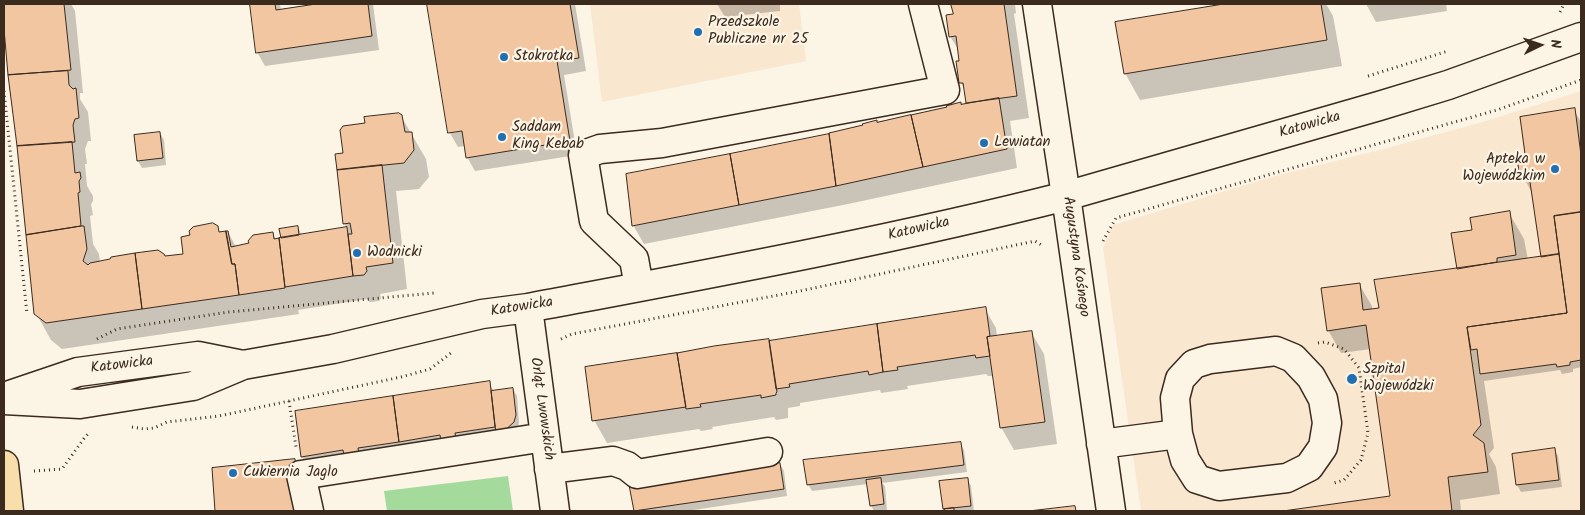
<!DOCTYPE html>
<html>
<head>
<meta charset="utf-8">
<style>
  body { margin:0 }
  #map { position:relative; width:1585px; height:515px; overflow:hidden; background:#fcf5e5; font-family:Kalam,sans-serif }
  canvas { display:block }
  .frame { position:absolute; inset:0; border:5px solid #3b2a1e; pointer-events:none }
  .north { position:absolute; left:1515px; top:20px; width:50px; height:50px; -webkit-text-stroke:4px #fcf5e5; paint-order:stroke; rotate:86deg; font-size:14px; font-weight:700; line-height:20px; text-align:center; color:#3b2a1e }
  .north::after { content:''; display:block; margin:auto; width:18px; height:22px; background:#3b2a1e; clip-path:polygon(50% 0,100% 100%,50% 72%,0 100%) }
</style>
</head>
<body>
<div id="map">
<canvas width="1585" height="515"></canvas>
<div class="frame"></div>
<div class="north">N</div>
</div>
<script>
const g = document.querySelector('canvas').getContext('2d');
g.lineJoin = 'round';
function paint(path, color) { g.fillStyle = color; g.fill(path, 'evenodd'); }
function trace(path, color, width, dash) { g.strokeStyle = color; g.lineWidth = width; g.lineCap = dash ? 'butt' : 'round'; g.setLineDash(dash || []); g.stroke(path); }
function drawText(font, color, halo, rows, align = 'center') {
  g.font = font + ' Kalam,sans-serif'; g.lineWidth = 4.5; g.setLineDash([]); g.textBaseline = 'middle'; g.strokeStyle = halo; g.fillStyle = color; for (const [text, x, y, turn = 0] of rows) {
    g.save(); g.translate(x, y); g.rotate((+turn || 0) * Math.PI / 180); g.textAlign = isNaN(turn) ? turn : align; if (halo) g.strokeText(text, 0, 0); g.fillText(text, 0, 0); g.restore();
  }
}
const built = new Path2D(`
  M590,4H799L806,61L602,102Z
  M1581,91V511H1141L1103,248L1113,225L1275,176L1391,147L1479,123Z`);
const green = new Path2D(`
  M508,476L513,511H387L384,491Z`);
const shadow = new Path2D(`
  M4,4H71L75,11L83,93H80V99L88,112L91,141H88L85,149L87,164H85L87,186L93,196V201L91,204L93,215L90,216L93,244L99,254L100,262L184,255L217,227L220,233L228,232L236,247L251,244L273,234L276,240L283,239L298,227L302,236L347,229L344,223V154L401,116L426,159L429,177L419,189L396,191L407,289L380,294L381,298L379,301L370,302L367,299L298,310L299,314L62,349L51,340L36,313L4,20Z
  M251,4H280L281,10L325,4H373L379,50L265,66L257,52Z
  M429,4H575L586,71L564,75L577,155L475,171L467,157L465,146L458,147L450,133Z
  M717,4H780V11L725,17Z
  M952,4H1015L1016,13L1014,14L1029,118L1010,121L1017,168L848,204L644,244L633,225L627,175L831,135L877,123L969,104L966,92L961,83L958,62H960L959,51L950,36L954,15Z
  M1231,4H1326L1333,16L1342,66L1140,100L1125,73L1117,23Z
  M1366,4H1446L1447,11L1376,22Z
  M1574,110L1581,122V367L1573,369V372L1562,374L1560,370L1484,381L1494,448L1489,454L1496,467L1500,494L1460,500L1461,511H1292L1391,497L1371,349L1341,353L1328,330L1359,284L1372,306V310L1380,309L1458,270L1473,231L1509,213L1524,239L1528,260L1543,258L1531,191L1520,171Z
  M160,133L164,140L166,165L142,168L138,161Z
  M985,309L996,328L997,337L1031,332L1044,354L1057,444L1014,450L1001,427L994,376H988L986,374L907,386L908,389L881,393L880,390L800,403V406L788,408V418L776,420L774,417L712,427L713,429L701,431L699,429L607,443L594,420L769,342Z
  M489,383L494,392L513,389L517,396L519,423L517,429L313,476L302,457Z
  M960,443L964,450L967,472L882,483L885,486L887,511H874L871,505L868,484L812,491L808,484Z
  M1554,449L1558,456L1562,487L1521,492L1517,485L1513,455Z
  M294,460L310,488L313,511H217L213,469Z
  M780,464L784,471L787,496L687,511H635L631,486Z
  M967,479L971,486L974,511H946L941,482Z`);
const building = new Path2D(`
  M4,4H64L71,70L8,75L4,29Z
  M250,4H275L276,10L316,4H368L372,36L256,53Z
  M427,4H570L579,58L557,61L570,141L466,158L462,131L448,133Z
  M951,4H1004L1017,96L966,103L963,83H959L956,61H959L956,36L949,37L946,15L953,14Z
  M1224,4H1321L1327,40L1124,74L1115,22Z
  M68,71L69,85L73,89L76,88L79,118L75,119L73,125L75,142L17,146L8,75Z
  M999,98L1007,149L923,167L911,115L947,107L946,106L961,102V104Z
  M1575,108L1581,155V212L1554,216L1559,254L1541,257L1530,182L1522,177L1519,172L1518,165L1525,154L1520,117Z
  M399,113L402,115L405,132H412L414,150L404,163L337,170L335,154L343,153L340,130L343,126L365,123L364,117Z
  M911,115L923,167L836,186L829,133L863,125L862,124L877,120V122Z
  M160,132L163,158L137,161L134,135Z
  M829,134L836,186L739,205L730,154Z
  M72,142L75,173L80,172L81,178L79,181L80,192L78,193L81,226L26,235L17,146Z
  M730,154L739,205L632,226L626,174Z
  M382,165L393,263L366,267L367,271L364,275L353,276L348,234H352L350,223L343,224L337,170Z
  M1510,211L1516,255L1497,258V262L1457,269L1451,233L1472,230L1470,218Z
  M1581,212V360L1570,362V365L1557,367L1556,364L1480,374L1477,349L1471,350L1467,327L1567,313L1554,216Z
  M213,223L218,226L219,232L226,231L232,264H235L239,295L142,309L135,253L158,250L164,254L165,256L183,254L181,237L190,235L189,231L193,227Z
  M81,226H84L87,249L83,261L88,265L90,263L110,259L111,257L135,253L142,309L46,323L34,314L26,235Z
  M298,226L299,235L281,238L279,229Z
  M347,227L353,276L285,287L279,238Z
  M226,231H228L231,247L249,243L248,241L253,235L273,232L274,239L279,238L285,288L239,295L235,264H232Z
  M1559,254L1567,313L1467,327L1481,425L1473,435L1484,443L1488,472L1448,477L1452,511H1283L1390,496L1366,325L1327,331L1321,288L1360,283L1363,310L1379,308L1374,280Z
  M986,307L990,336L987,337L990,356L976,358L975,355L897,367L898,370L883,372L877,324Z
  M877,324L883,372L869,375L868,371L789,384L790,387L776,389L769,341Z
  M1032,331L1045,422L1000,428L987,337Z
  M769,339L777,392L776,393V395L761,398V395L700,404L701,407L686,409L677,353L714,346Z
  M677,353L686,407L592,421L585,367Z
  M490,381L495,427L455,433L456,439L441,441L440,435L399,442L393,396Z
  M513,388L516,415L514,422L503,432L496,433L491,391Z
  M393,396L399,442L358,448L359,454L344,456L343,450L301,457L295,411Z
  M961,442L964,465L807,485L803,460Z
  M1555,448L1559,480L1516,485L1512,454Z
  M295,459L301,511H215L212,468Z
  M780,463L784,489L634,511L629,485Z
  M881,478L884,504L870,506L866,480Z
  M968,478L971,506L943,509L939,481Z
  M1075,506L1076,511H1029Z
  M954,508V511H945L944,509Z`);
const path = new Path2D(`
  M1560,12L1564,4
  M1368,76L1448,51
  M4,91L27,314
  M1103,241L1116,218L1497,110L1581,80
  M97,339L117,329L229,312L434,293
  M561,339L572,334L800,291L1035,241L1043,246
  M1318,343L1325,342L1344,349L1359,368L1368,433L1361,460L1344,480L1334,483
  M289,401L296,447
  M132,427L144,429L154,428L167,422L219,416L401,377L430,369L451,353
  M34,471L62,469L85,437L90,432`);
const minor = new Path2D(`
  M1037,4L1066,196L1111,511
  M639,287L634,259L594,221L583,155L600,149L662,143L945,90L923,4
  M528,308L555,511
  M10,395L78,372L198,356L243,365
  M4,400L80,404L193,386L243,365L333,349L482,314L528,308C708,274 889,241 1066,196L1379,106L1448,85L1581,37
  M1101,444L1178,434L1185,460L1197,479L1219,486L1287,478L1309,467L1323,447L1327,423L1323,399L1311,377L1293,358L1276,351L1210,359L1194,364L1180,379L1175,398L1178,434
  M549,469L613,461L627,466L637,474L768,452
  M309,511L301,475L545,437`);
const major = new Path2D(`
  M4,465L9,511`);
const markers = [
  [698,32,5,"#1f6fb2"],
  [504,57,5,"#1f6fb2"],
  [502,137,5,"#1f6fb2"],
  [984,143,5,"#1f6fb2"],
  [1555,169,5,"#1f6fb2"],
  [357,253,5,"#1f6fb2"],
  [1352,379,6,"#1f6fb2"],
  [233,473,5,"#1f6fb2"]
];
const poiNames = [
  ["Przedszkole",708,23],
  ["Publiczne nr 25",708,40],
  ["Stokrotka",514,57],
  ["Saddam",512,128],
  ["King Kebab",512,145],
  ["Lewiatan",994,143],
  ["Apteka w",1545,160,"right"],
  ["Wojewódzkim",1545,177,"right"],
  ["Wodnicki",367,253],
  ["Szpital",1363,370],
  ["Wojewódzki",1363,387],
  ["Cukiernia Jaglo",243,473]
];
const streetNames = [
  ["Katowicka",1310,126,-16],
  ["Katowicka",919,230,-13],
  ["Augustyna Kośnego",1075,257,82],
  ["Katowicka",522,308,-9],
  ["Katowicka",122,366,-7],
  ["Orląt Lwowskich",541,409,82]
];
paint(built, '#f9e7d0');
paint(green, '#a5da9d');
paint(shadow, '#0003');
paint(building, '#f1c6a0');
trace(building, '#3b2a1e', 1);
trace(minor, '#3b2a1e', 31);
trace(major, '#3b2a1e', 31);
trace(path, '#3b2a1e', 3, [1, 4]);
trace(minor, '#fcf5e5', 28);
trace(major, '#f8deab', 28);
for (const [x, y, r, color] of markers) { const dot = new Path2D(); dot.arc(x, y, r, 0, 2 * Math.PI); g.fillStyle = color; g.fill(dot); trace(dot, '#fcf5e5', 2); }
drawText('15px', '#3b2a1e', '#fcf5e5', poiNames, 'left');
drawText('15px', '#3b2a1e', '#fcf5e5', streetNames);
</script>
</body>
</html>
